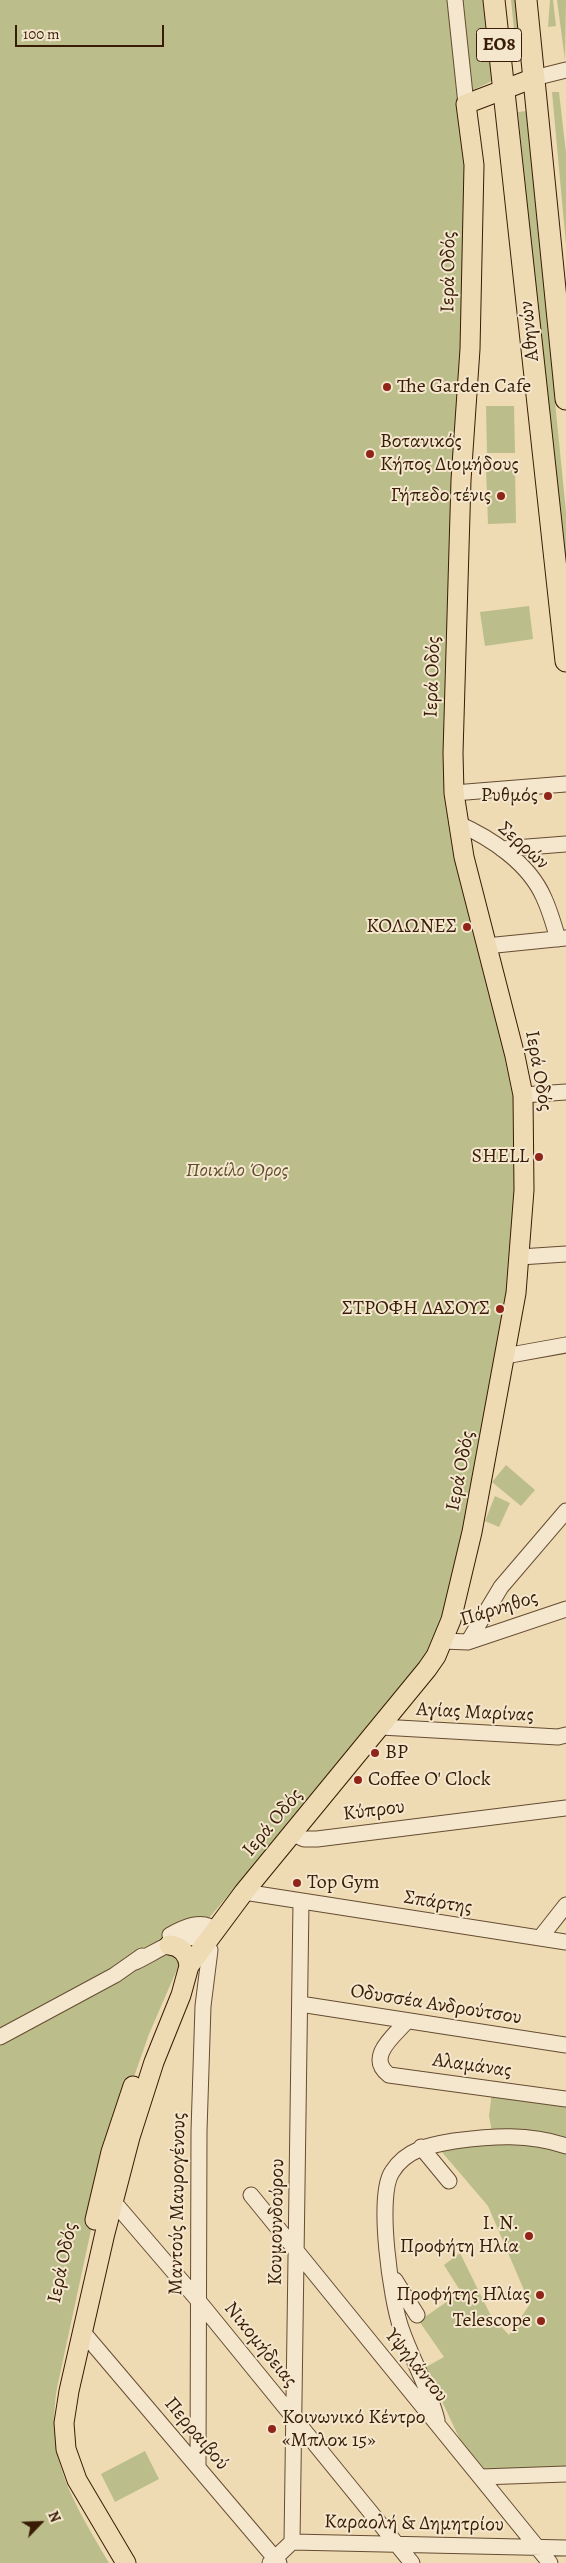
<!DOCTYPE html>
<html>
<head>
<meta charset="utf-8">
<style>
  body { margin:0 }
  #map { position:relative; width:566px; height:2563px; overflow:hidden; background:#eedab3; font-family:Alegreya,serif }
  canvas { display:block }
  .north { position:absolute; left:15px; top:2498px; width:50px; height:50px; -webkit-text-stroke:4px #f4e7ce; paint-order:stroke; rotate:66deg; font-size:14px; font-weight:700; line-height:20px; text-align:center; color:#381c06 }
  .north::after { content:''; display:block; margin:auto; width:18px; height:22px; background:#381c06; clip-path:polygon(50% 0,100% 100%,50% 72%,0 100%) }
  .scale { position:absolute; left:15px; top:25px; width:149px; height:22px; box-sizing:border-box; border:2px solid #381c06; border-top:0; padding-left:6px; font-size:15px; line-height:18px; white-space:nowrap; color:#381c06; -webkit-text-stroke:4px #f4e7ce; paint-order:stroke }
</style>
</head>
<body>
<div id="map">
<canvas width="566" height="2563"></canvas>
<div class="north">N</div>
<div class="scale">100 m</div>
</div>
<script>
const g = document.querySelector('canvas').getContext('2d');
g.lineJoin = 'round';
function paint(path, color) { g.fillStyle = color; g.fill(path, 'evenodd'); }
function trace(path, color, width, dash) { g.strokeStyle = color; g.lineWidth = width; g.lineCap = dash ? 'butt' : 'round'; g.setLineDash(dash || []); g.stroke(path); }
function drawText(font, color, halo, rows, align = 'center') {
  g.font = font + ' Alegreya,serif'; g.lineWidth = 4; g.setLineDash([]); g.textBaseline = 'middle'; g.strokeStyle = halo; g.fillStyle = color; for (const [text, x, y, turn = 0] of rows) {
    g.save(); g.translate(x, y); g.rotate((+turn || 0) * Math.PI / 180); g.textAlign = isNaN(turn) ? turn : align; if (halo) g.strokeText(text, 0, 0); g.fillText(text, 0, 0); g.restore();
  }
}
const green = new Path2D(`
  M0,0H486L494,80L465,94L468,116L454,793L515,1056L523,1224L443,1641L209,1918L182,1958L149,2034L108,2151L57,2388C45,2461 74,2502 109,2563H0Z
  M511,0H515L521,58H517Z
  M550,0H553L556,26L548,27Z
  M557,0H566L565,60Z
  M552,92H559L566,153V245Z
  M526,111L566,512V601L518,112Z
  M486,406H514L515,453H487Z
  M486,468H515L516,523L488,524Z
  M529,606L533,639L485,646L480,612Z
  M506,1465L535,1490L521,1506L492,1482Z
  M495,1496L510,1503L499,1527L485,1521Z
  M492,2092L566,2103V2467L484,2472L462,2444L426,2367L444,2357L419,2321L461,2292L444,2265L460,2253L491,2316L509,2335L530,2304L488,2206L441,2151L494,2143L489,2116Z
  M145,2451L159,2479L115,2502L101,2474Z`);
const minor = new Path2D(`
  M455,0L466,104
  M534,78L566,70
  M454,793L566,784
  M457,823C491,838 529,863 544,898C550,911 554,925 558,939
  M502,849L566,844
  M486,946L566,938
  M523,1095L566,1092
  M520,1257L566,1254
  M505,1356L566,1345
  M443,1641L468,1642L566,1609
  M468,1642L501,1587L566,1511
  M381,1727L558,1737L566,1735
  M293,1834L304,1839H317L566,1808
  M244,1892L566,1942
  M170,1935C183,1928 202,1918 215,1930
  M540,1938L566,1905
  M135,1962C155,1954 196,1920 210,1950L203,2006L199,2131L198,2467
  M300,2004L566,2045
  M407,2021C393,2037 366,2057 389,2075L566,2099
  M0,2037L115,1975L142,1956
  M421,2147L449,2181
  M251,2195L550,2563
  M113,2201L197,2299L412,2563
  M395,2280L417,2315
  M82,2331L279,2563
  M437,2420C429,2388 412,2360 401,2328C391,2300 376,2196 392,2172C406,2149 430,2145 454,2141C492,2136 529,2133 566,2146
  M481,2477L566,2474
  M292,2542L301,1902
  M270,2563L292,2542L566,2548`);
const major = new Path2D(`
  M169,1945C181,1946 188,1954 189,1966
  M95,2220L111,2152L133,2086
  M126,2563L77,2480L66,2449L64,2423L69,2391L105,2233L130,2137L154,2062L181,1995L189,1966L244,1892L427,1669L436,1656L451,1620L472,1532L516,1293L524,1190L523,1095L515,1056L464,857L454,793L453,753L461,480L470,349L474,165L466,104L534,78`);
const highway = new Path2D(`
  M494,0L566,661
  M526,0L566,399`);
const markers = [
  [387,387,5,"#8f2418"],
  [370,454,5,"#8f2418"],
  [501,496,5,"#8f2418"],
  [548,796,5,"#8f2418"],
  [467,927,5,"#8f2418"],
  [539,1157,5,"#8f2418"],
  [500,1309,5,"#8f2418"],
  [375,1753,5,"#8f2418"],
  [358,1780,5,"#8f2418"],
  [297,1883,5,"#8f2418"],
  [529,2236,5,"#8f2418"],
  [540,2295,5,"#8f2418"],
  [541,2321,5,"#8f2418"],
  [272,2429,5,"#8f2418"]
];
const shields = [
  [499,45,45]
];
const shieldNames = [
  ["ΕΟ8",499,45]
];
const streetNames = [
  ["Ιερά Οδός",449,272,-89],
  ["Αθηνών",530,331,-96],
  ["Ιερά Οδός",433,677,-88],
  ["Σερρών",523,846,42],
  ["Ιερά Οδός",538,1071,80],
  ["Ιερά Οδός",461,1471,-79],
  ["Πάρνηθος",499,1609,-17],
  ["Αγίας Μαρίνας",475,1713,3],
  ["Κύπρου",374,1811,-7],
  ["Ιερά Οδός",273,1823,-50],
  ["Σπάρτης",438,1903,9],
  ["Οδυσσέα Ανδρούτσου",436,2005,9],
  ["Αλαμάνας",472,2066,8],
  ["Μαντούς Μαυρογένους",178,2204,-89],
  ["Κουμουνδούρου",277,2222,-89],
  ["Ιερά Οδός",63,2263,-78],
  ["Νικομήδειας",260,2345,51],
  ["Υψηλάντου",416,2366,51],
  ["Περραιβού",196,2434,50],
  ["Καραολή & Δημητρίου",414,2524,1]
];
const poiNames = [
  ["The Garden Cafe",397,387,"left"],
  ["Βοτανικός",380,442,"left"],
  ["Κήπος Διομήδους",380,465,"left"],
  ["Γήπεδο τένις",491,496],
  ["Ρυθμός",538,796],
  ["ΚΟΛΩΝΕΣ",457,927],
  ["SHELL",529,1157],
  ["ΣΤΡΟΦΗ ΔΑΣΟΥΣ",490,1309],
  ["BP",385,1753,"left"],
  ["Coffee O' Clock",368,1780,"left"],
  ["Top Gym",307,1883,"left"],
  ["Ι. Ν.",519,2224],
  ["Προφήτη Ηλία",519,2247],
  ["Προφήτης Ηλίας",530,2295],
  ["Telescope",531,2321],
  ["Κοινωνικό Κέντρο",282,2418,"left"],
  ["«Μπλοκ 15»",282,2441,"left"]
];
const parkNames = [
  ["Ποικίλο Όρος",237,1171]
];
paint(green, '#bbbe8a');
trace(minor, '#664c31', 17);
trace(major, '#381c06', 21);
trace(highway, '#381c06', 23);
trace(minor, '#f4e7ce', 15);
trace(major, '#eedab3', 19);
trace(highway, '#eedab3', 21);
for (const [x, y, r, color] of markers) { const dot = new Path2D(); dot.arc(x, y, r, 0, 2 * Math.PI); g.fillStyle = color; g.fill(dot); trace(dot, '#f4e7ce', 2); }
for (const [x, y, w] of shields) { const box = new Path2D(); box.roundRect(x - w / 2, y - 16.5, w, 33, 4); g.fillStyle = '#f4e7ce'; g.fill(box); trace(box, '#381c06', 1); }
drawText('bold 19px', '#381c06', null, shieldNames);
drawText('20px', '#381c06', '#f4e7ce', streetNames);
drawText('20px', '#381c06', '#f4e7ce', poiNames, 'right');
drawText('italic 20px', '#5f4d2e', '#f4e7ce', parkNames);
</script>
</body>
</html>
